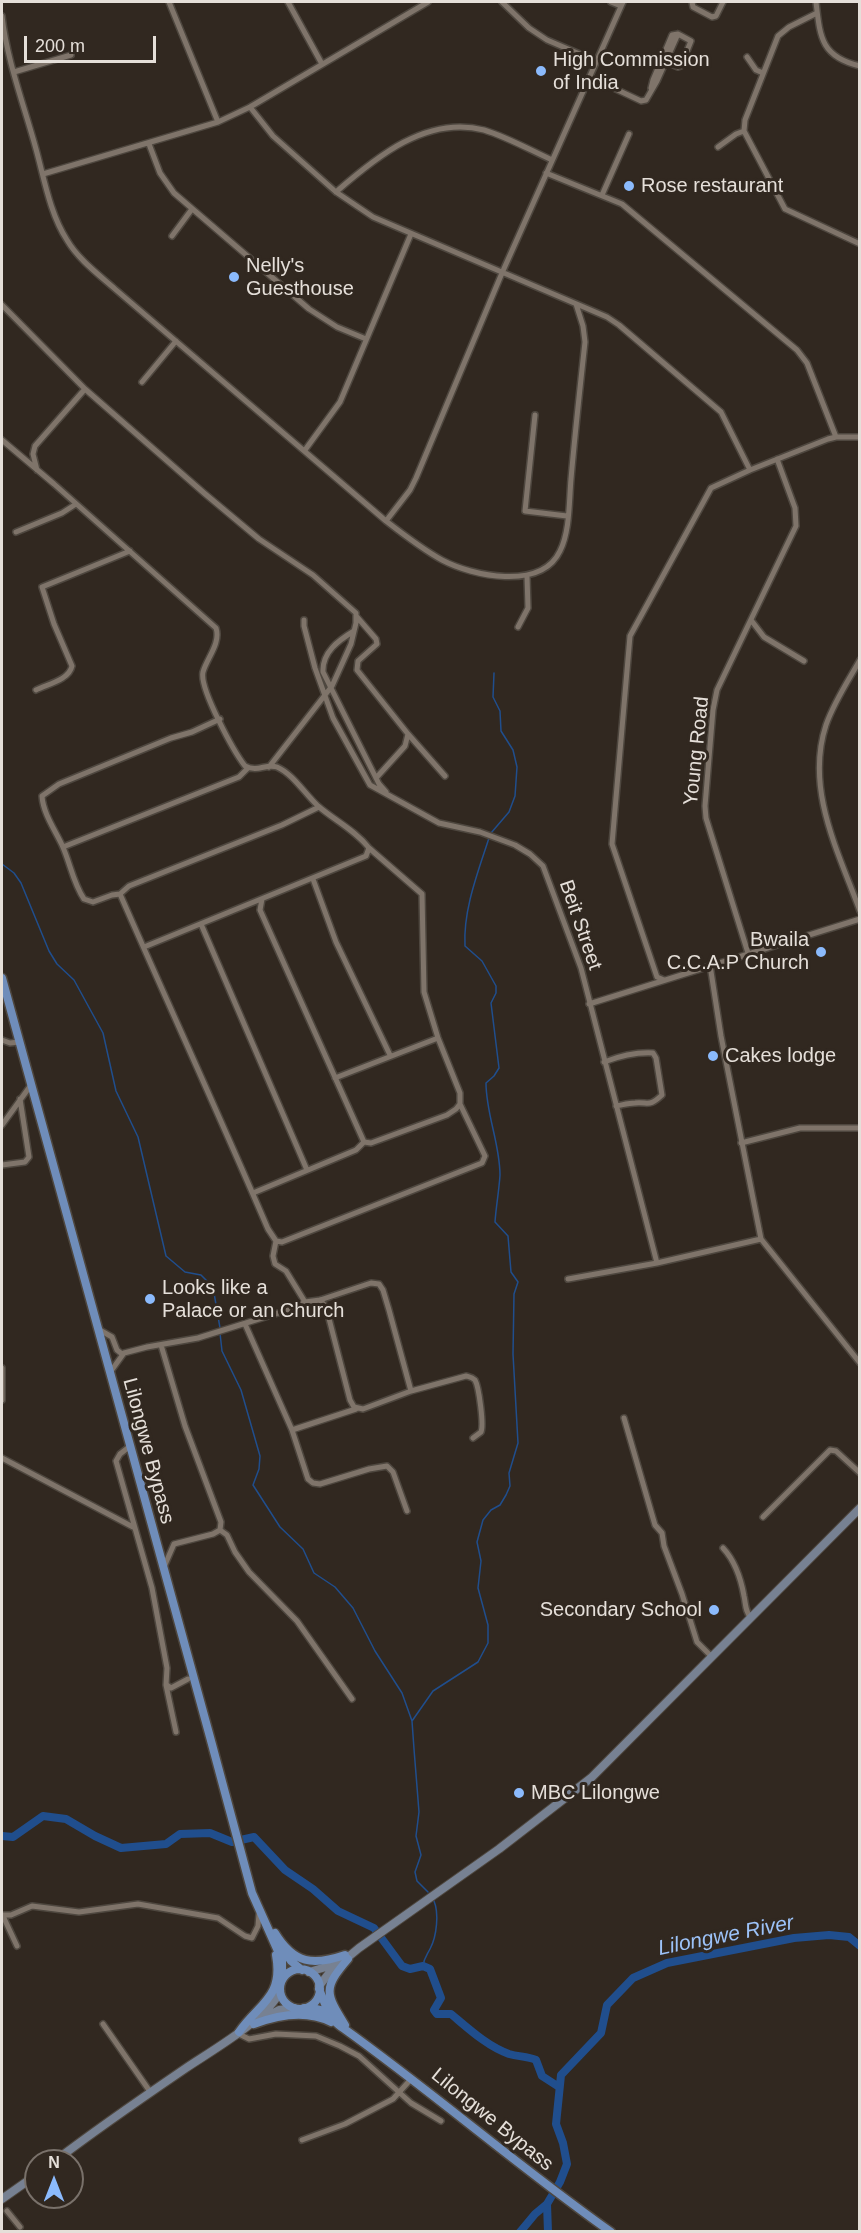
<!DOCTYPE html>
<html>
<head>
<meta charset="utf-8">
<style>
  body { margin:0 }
  #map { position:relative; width:861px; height:2233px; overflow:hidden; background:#312820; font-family:Helvetica,sans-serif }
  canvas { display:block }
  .frame { position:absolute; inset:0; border:3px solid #e5dfd9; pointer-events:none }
  .north { position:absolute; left:24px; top:2149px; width:60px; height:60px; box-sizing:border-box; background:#312820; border:2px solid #79716a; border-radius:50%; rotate:0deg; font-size:16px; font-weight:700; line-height:24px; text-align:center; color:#e5dfd9 }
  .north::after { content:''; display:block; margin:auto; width:21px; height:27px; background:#8bbafc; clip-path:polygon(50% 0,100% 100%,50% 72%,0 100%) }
  .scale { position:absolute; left:24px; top:36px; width:132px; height:27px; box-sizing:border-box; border:3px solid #e5dfd9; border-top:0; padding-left:8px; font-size:18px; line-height:21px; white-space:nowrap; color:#e5dfd9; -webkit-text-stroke:4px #312820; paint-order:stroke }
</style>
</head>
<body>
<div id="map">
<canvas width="861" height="2233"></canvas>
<div class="frame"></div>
<div class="north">N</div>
<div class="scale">200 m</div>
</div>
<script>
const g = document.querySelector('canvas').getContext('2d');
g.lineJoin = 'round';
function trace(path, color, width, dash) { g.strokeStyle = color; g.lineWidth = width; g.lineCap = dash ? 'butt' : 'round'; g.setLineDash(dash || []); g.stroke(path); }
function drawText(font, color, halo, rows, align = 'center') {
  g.font = font + ' Helvetica,sans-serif'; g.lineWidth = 6; g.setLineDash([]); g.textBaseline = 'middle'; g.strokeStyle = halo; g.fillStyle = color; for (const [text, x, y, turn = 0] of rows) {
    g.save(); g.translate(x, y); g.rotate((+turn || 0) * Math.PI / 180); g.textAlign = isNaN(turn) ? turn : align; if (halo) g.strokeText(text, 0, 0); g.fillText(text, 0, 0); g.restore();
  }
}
const stream = new Path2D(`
  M491,833L509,812L515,796L517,767L513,750L501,731L500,711L493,697L494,673
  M2,864L14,873L21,883L49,951L57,964L74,980L103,1033L116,1091L138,1137L166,1256L185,1272L201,1275L213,1287L220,1328
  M220,1333L222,1351L241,1390L260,1456L259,1469L253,1485L280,1527L303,1549L314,1573L335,1587L353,1608L375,1651L402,1693L412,1721L414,1749L419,1812L416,1836L421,1855L415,1872L417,1881L428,1892
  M412,1721L433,1691L478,1662L488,1643V1625L478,1588L481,1561L477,1542L483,1520L491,1510L500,1505L506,1495L510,1486L509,1473L518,1443L513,1354L514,1294L518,1282L511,1272L508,1236L495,1222C496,1207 499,1191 500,1175C500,1144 486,1114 486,1083L494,1076L499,1068L491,1003L496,993V986L482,961L465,946C463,910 478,872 489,838
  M423,1966C424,1958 427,1955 430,1949C437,1936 439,1913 434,1901`);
const river = new Path2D(`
  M2,1836L13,1837L43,1816L66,1819L95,1836L121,1848L166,1844L180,1834L210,1833L232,1842L254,1837L285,1870L313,1889L338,1911L374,1928L402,1966L410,1969L423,1966L430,1969L441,1998L434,2010L437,2014H451C469,2029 487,2046 509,2054C519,2057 527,2056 536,2060L542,2076L559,2087
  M520,2232L535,2214L547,2204
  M548,2232L547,2204L560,2182L567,2164L563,2143L556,2124L561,2075L601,2033L607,2005L633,1978L667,1963L794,1938L829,1935L849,1937L860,1946`);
const street = new Path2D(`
  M169,2L218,122
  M288,2L322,64
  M502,2L529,28L547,40L596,61
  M611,2L621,6
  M692,2L693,7L712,17L716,16L723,2
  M816,2C820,37 821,57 860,66
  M817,13L789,27L778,36L745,120L744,131L785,209L860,244
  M2,16C7,61 24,105 36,149C44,178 50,214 67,240C78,259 98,274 115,289L386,521C404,535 422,549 442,560C472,576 541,591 560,551C570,531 569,502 571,479C575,433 580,388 585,342L583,326L576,304
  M747,57L756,70L763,73
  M666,62L678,67L681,66L691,41L678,34
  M14,72L71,55
  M590,77L641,101L646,100L657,81L678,34
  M651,88L653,80L672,35L678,34
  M250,107L273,136L336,192L373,217L607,317L619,325L721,412L750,470
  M149,144L160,173L174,193L309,309L337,327L366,339
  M718,147L736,134L744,131
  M546,173L622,204L797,350L807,363L836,437
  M43,174L218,122L250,107L428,2
  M336,192C376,157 427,115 484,130C507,137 530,150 552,160
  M602,195L629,134
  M172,236L192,209
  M2,305L85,389L204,493L259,539L313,575L356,613V623L351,644L332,686L269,767
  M142,382L176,341
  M535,415L525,511L567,516
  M2,440L54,484L216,628C221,643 207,658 203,672C199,688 234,752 245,766C258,773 266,763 277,767C293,774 305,794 318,806C334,820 355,830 369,848L366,856L144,947
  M305,450L340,402L411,234
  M37,470L33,454L35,446L85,389
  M386,521L410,490L416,478L502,273L623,2
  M16,532L62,513L76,504
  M357,617L376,639L377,644L358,661L357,670L408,734L405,746L376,778
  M304,620V626L315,668L333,718L370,785L439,823L480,832L515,845L530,854L543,866L581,968L657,1263L761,1239
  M751,620L764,637L804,661
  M518,627L528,608L527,576
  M354,631C339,640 322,652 323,672L379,784L386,792
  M860,660C848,681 834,702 826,725C805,789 838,851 860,911
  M36,690C48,684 69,680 72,666L54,624L42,587L130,551
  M220,719L192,732L171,738L59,784L42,796C43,813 55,830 62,845C70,862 73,883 84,899L93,902L112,895L120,894L129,886L282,825L319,807
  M408,734L445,776
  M63,847L239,777L248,768
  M313,879L336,942L390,1055
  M120,894C169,1006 220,1117 268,1229L276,1241L273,1256L275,1264L286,1271L305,1302L320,1300L371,1283L379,1284L383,1290L389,1310L411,1391
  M262,899L260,910L364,1142
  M201,924L307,1170
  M748,953L706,818L705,806L713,710L717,690L796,526L795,508L777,459
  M710,965L721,1036L761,1239L860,1363
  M664,980L657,977L612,844L630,636L711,488L750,470L828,439L836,437H860
  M589,1004L860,919
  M2,1040L10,1043L19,1042
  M604,1062C620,1056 636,1052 653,1053L656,1058L662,1095C649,1107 650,1102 635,1103C629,1103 622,1105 616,1106
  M335,1078L438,1038
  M2,1125L31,1085
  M741,1143L800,1128H860
  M2,1165L25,1162L29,1157L20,1099
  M253,1193L356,1150L364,1142L371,1143L447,1115L456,1109L460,1104V1093L438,1038L424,992L422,894L369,848
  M276,1241L282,1242L482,1163L485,1156L460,1104
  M568,1279L657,1263
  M320,1300L326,1307L350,1400L354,1407L363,1409L411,1391L466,1376C470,1377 472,1377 475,1380C479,1387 484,1425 481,1432L473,1438
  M245,1324L292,1430L308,1479L313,1483L320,1484L369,1469L387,1466L393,1472L407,1511
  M98,1329L112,1337L117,1350L122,1354
  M161,1345L185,1426L221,1522L220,1530L213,1534L174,1544L164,1567
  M2,1368V1400
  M111,1371L124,1353L147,1347L198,1338L294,1308L305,1302
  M624,1418L655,1525L662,1533L664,1546L682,1594L697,1642L712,1657
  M292,1430L356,1409
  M129,1447L120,1454L116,1461L152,1588L167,1668L166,1685L176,1732
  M2,1458L133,1527
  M763,1517L830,1450L836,1451L860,1473
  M220,1530L227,1535L235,1552L249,1572L297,1621L352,1699
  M723,1548C735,1561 741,1579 744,1596C746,1605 745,1611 751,1618
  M167,1685L171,1688L188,1679
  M2,1915H11L32,1906L79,1912L138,1904L218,1918L245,1936L252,1938L258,1926L259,1914
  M3,1916L17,1946
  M103,2024L151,2093
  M237,2033L249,2039L276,2034L316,2036L340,2046L359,2056L411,2103L441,2121
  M302,2140L345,2124L393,2099L412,2078
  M7,2211L20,2227`);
const secondary = new Path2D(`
  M309,1972L326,1967L335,1962
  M319,1986L330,1972L359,1948L499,1849L591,1778L860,1508
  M262,2019L279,2010L294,2008
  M55,2161C98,2128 142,2098 186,2068C211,2051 269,2018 280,1991
  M2,2199L36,2175`);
const primary = new Path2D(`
  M2,978L210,1737L252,1893L282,1960V1980
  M275,1933C294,1964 313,1966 345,1955
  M281,1947L291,1961L302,1970
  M280 1989a20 20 0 1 1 40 0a20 20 0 1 1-40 0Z
  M319,1989L325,2004L333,2014
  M304,2008C312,2008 319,2008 326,2013C332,2017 336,2024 343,2028C434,2093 519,2167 611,2232
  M254,2024C278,2015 307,2010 331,2022
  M345,2025C325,1993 323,1988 348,1959
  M239,2032C258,2004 284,1998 276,1955`);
const markers = [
  [541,71,6,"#8bbafc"],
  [629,186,6,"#8bbafc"],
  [234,277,6,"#8bbafc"],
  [821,952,6,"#8bbafc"],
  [713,1056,6,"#8bbafc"],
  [150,1299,6,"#8bbafc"],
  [714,1610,6,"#8bbafc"],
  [519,1793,6,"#8bbafc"]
];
const poiNames = [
  ["High Commission",553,60],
  ["of India",553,83],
  ["Rose restaurant",641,186],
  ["Nelly's",246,266],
  ["Guesthouse",246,289],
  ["Bwaila",809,940,"right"],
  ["C.C.A.P Church",809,963,"right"],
  ["Cakes lodge",725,1056],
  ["Looks like a",162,1288],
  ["Palace or an Church",162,1311],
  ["Secondary School",702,1610,"right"],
  ["MBC Lilongwe",531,1793]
];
const streetNames = [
  ["Young Road",697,751,-84],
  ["Beit Street",580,925,71],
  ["Lilongwe Bypass",148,1451,75],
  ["Lilongwe Bypass",492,2120,39]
];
const waterNames = [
  ["Lilongwe River",726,1936,-11]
];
trace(stream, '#204e8d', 1.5);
trace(river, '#204e8d', 8);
trace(street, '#4e473f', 8);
trace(secondary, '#4e473f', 10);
trace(primary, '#4e473f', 11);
trace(street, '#7f746a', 5);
trace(secondary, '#778192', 8);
trace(primary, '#6f8dba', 8);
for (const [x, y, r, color] of markers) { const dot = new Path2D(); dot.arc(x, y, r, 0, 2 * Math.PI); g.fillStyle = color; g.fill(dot); trace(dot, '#312820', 2); }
drawText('20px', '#e5dfd9', '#312820', poiNames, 'left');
drawText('20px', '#e5dfd9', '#312820', streetNames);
drawText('italic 21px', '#9cc2f8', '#312820', waterNames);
</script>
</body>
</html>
